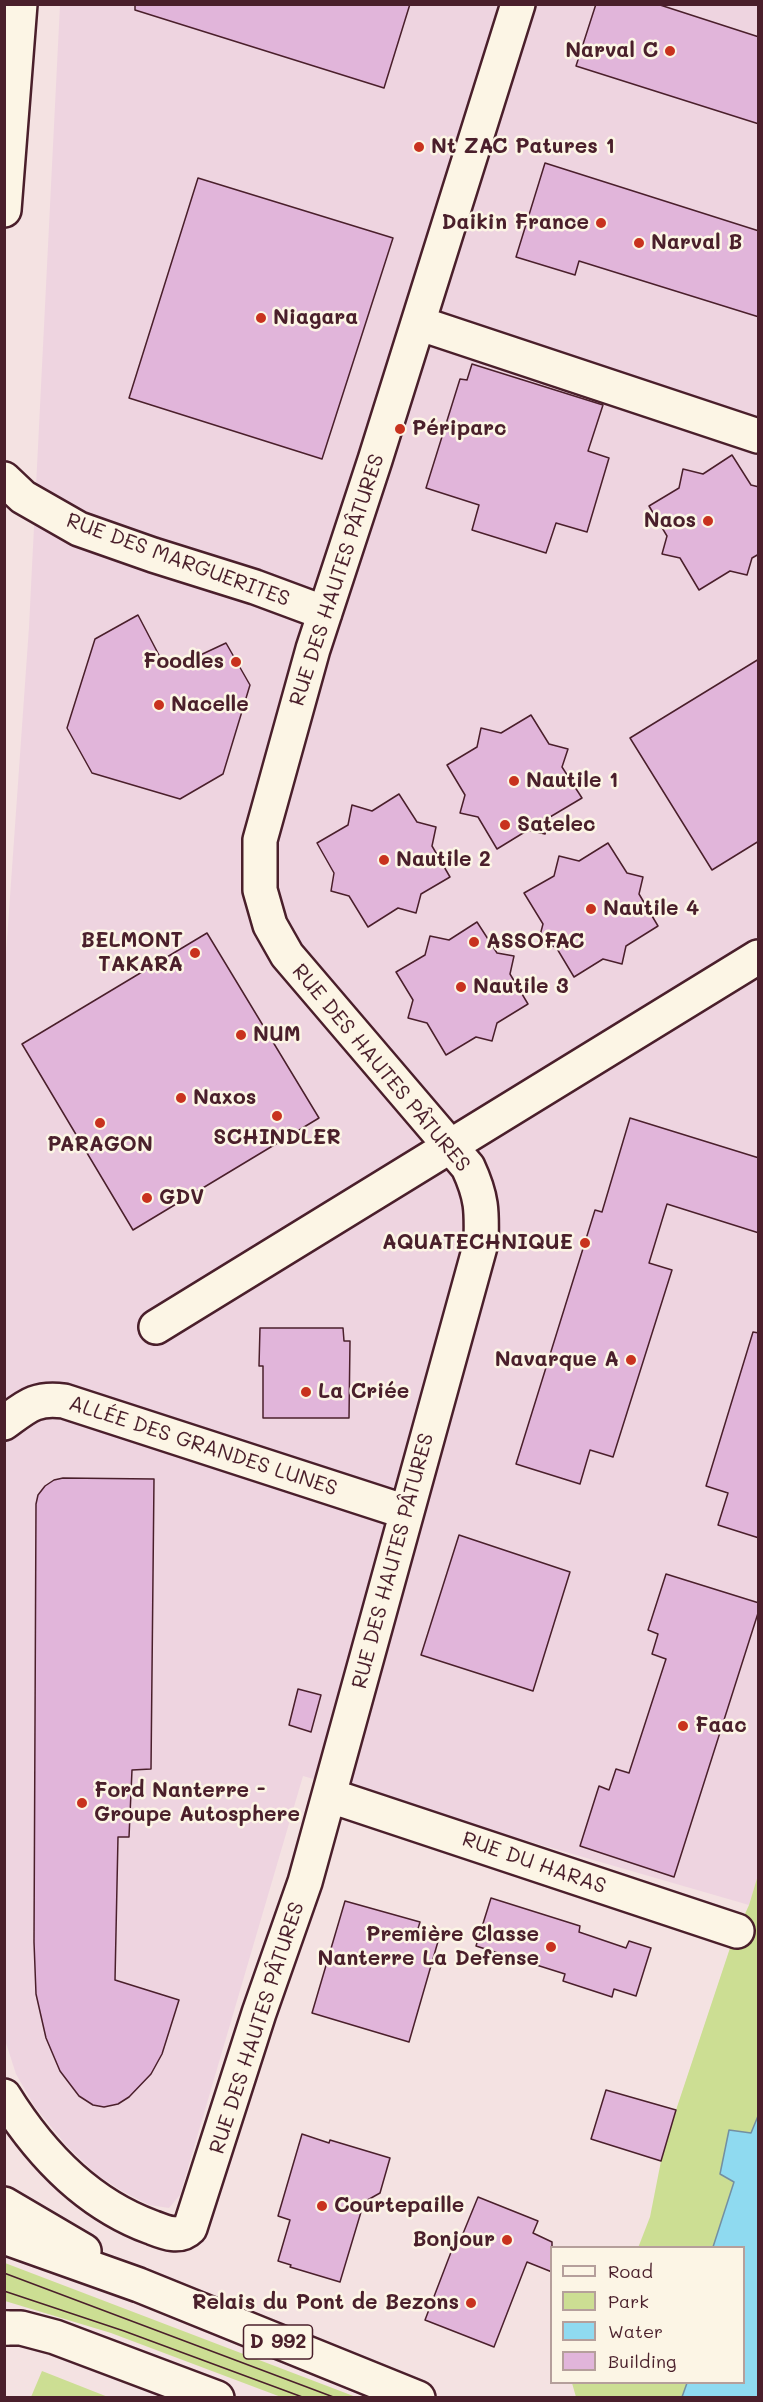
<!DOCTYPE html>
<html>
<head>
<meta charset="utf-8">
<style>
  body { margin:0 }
  #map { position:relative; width:763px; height:2402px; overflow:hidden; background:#f4e2e2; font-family:Mali,sans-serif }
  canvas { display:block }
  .frame { position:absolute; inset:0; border:6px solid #4a1f2b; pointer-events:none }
  .legend { position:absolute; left:550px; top:2246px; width:195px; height:138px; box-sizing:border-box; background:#fcf5e5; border:2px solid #b59f9b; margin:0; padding:8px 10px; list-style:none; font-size:18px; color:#4a1f2b }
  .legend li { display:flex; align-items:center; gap:12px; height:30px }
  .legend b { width:30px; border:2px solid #b59f9b }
</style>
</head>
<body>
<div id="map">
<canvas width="763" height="2402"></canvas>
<div class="frame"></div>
<ul class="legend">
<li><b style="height:8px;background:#fcf5e5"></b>Road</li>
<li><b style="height:16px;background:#ccde93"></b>Park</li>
<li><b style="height:16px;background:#8fdaf0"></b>Water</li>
<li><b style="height:16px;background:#e1b5da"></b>Building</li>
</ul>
</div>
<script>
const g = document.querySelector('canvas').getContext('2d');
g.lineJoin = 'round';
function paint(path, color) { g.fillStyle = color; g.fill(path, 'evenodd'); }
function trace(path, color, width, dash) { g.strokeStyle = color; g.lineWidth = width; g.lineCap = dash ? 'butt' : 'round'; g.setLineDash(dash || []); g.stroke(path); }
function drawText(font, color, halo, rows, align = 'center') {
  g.font = font + ' Mali,sans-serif'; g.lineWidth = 5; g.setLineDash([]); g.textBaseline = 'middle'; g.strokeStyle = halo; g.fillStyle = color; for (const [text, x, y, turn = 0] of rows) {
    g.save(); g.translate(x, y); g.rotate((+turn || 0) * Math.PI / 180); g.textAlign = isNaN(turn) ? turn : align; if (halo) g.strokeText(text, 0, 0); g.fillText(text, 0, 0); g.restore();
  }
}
const built = new Path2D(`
  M60,5H758V1875L749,1905L303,1776L180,2195L169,2208L149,2205L122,2191L97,2175L66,2145L35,2107L16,2074L5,2040L4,982L29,627Z`);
const green = new Path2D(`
  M758,1875V2116L751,2133L729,2130L734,2182L713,2247L638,2248L650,2217L661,2161L676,2110L731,1945L749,1905Z
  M4,2263H5L356,2397H281L111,2333L5,2301Z
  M42,2371L108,2397H31Z
  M572,2383V2382L687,2383L682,2398L576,2397Z`);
const water = new Path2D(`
  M758,2116V2397H682L687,2383L744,2382V2248L713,2247L734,2182L720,2174L729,2130L751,2133Z`);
const building = new Path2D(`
  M135,4H410L384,88L135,10Z
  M596,4H657L759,37V124L576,66Z
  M545,163L759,231V317L579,261L575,275L516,257Z
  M198,178L393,238L322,459L129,398Z
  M472,364L603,405L588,451L609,458L587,532L556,523L546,553L472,530L479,505L426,488L460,379L467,380Z
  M732,455L751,485L759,487V554L752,558L747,575L730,571L699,590L680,558L662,554L667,536L649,506L679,488L683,469L703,474Z
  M138,615L161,659L179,665L226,643L250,685L223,774L180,799L92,773L67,728L95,639Z
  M759,659V841L712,870L630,738Z
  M531,715L549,744L568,749L562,767L582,798L550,817L545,834L528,830L497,849L478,817L460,813L465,795L447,765L477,747L481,728L501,733Z
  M399,794L417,822L436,827L432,846L450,877L421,894L416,913L398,908L368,927L349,896L331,891L334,873L317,843L348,825L352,805L372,811Z
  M608,843L627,873L643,877L639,894L658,926L626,946L622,964L603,959L574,977L556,947L538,943L543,924L524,893L554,876L559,856L579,861Z
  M477,922L497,953L514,956L510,974L528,1004L497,1023L492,1041L476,1037L446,1055L427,1023L408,1018L413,1000L396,972L425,955L430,936L449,940Z
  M207,933L319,1118L133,1230L22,1044Z
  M630,1118L759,1158V1233L667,1204L649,1263L672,1270L613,1457L590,1450L580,1484L516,1464L595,1210L602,1212Z
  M260,1328H343L344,1341H350L349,1418H263V1366H259Z
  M753,1332L759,1333V1538L718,1525L728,1493L706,1486Z
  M63,1478L154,1479L151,1769L132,1770L129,1837H118L115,1980L179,2000L162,2054L151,2074L129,2097L118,2104L104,2107L93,2105L79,2096L60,2071L46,2038L36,1994L34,1942L36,1504L38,1495L45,1486L54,1480Z
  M459,1535L570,1572L533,1691L421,1655Z
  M666,1574L759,1603V1610L674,1877L580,1846L599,1786L609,1790L616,1769L629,1773L666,1659L652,1654L658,1634L648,1630Z
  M298,1689L321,1695L311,1732L289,1725Z
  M491,1898L580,1926L579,1932L626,1948L629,1941L651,1948L636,1996L614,1989L612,1997L563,1981L565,1974L476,1946Z
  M345,1901L420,1922L417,1932L439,1938L409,2042L312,2013Z
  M606,2090L676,2110L661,2161L591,2139Z
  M302,2134L329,2143L330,2140L390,2158L380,2193L364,2202L340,2282L290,2267L291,2265L278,2261L290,2220L278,2216Z
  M478,2197L538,2221L533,2233L552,2242V2272L527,2262L494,2347L425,2320L458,2234L462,2236Z`);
const minor = new Path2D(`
  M418,323L758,436
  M4,479L23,497L79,529L153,555L255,587L325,613
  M156,1327L758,957
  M4,1423C26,1407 35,1397 64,1401L406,1512
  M331,1796L737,1931
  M4,2096C40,2154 86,2203 151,2227C164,2232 179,2239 190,2228L259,2013L305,1882L481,1243C482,1211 482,1197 468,1167L287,955L270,925L260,890V840L313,649L375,460L518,4`);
const major = new Path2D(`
  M4,210L20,4
  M4,2204L84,2251
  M4,2237L139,2285L418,2398
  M4,2328H21L55,2337L217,2398`);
const highway = new Path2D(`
  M4,2328H6`);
const tram = new Path2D(`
  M4,2273L336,2398
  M4,2291L124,2331L305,2398`);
const markers = [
  [670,51,6,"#c8321e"],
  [419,147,6,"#c8321e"],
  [601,223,6,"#c8321e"],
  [639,243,6,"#c8321e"],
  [261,318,6,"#c8321e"],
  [400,429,6,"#c8321e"],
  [708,521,6,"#c8321e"],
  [236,662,6,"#c8321e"],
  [159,705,6,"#c8321e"],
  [514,781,6,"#c8321e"],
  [505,825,6,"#c8321e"],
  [384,860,6,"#c8321e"],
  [591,909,6,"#c8321e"],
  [474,942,6,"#c8321e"],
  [195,953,6,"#c8321e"],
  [461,987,6,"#c8321e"],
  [241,1035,6,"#c8321e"],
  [181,1098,6,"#c8321e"],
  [277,1116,6,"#c8321e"],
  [100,1123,6,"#c8321e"],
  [147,1198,6,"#c8321e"],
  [585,1243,6,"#c8321e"],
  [631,1360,6,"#c8321e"],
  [306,1392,6,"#c8321e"],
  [683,1726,6,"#c8321e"],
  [82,1803,6,"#c8321e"],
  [551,1947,6,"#c8321e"],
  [322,2206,6,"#c8321e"],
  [507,2240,6,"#c8321e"],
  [471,2303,6,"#c8321e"]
];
const shields = [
  [278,2342,69]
];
const shieldNames = [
  ["D 992",278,2342]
];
const poiNames = [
  ["Narval C",658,51,"right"],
  ["Nt ZAC Patures 1",431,147],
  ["Daikin France",589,223,"right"],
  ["Narval B",651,243],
  ["Niagara",273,318],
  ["Périparc",412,429],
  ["Naos",696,521,"right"],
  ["Foodles",224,662,"right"],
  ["Nacelle",171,705],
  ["Nautile 1",526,781],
  ["Satelec",517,825],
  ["Nautile 2",396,860],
  ["Nautile 4",603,909],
  ["BELMONT",183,941,"right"],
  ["TAKARA",183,965,"right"],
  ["ASSOFAC",486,942],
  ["Nautile 3",473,987],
  ["NUM",253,1035],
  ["Naxos",193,1098],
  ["SCHINDLER",277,1138,"center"],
  ["PARAGON",100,1145,"center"],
  ["GDV",159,1198],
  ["AQUATECHNIQUE",573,1243,"right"],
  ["Navarque A",619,1360,"right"],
  ["La Criée",318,1392],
  ["Faac",695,1726],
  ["Ford Nanterre -",94,1791],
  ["Groupe Autosphere",94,1815],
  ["Première Classe",539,1935,"right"],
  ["Nanterre La Defense",539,1959,"right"],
  ["Courtepaille",334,2206],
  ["Bonjour",495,2240,"right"],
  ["Relais du Pont de Bezons",459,2303,"right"]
];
const streetNames = [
  ["RUE DES MARGUERITES",178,560,20],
  ["RUE DES HAUTES PÂTURES",337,580,-72],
  ["RUE DES HAUTES PÂTURES",381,1068,50],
  ["ALLÉE DES GRANDES LUNES",203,1446,18],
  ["RUE DES HAUTES PÂTURES",393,1561,-75],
  ["RUE DU HARAS",534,1863,19],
  ["RUE DES HAUTES PÂTURES",257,2028,-72]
];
paint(built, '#eed4e0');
paint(green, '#ccde93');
paint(water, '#8fdaf0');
trace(water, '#738fa1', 1.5);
paint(building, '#e1b5da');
trace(building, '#4a1f2b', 1.5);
trace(minor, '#4a1f2b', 38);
trace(major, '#4a1f2b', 38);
trace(highway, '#4a1f2b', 38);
trace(minor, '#fcf5e5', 33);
trace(major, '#fcf5e5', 33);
trace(highway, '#fcf5e5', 33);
trace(tram, '#4a1f2b', 1.5);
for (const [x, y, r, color] of markers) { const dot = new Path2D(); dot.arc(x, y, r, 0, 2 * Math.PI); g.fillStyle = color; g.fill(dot); trace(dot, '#fcf5e5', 2); }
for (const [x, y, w] of shields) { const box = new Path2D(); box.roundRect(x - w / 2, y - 17, w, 34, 4.5); g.fillStyle = '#fcf5e5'; g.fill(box); trace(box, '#4a1f2b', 1.5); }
drawText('bold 20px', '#4a1f2b', null, shieldNames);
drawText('bold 21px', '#4a1f2b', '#fcf5e5', poiNames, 'left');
drawText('21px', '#4a1f2b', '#fcf5e5', streetNames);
</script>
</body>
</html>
